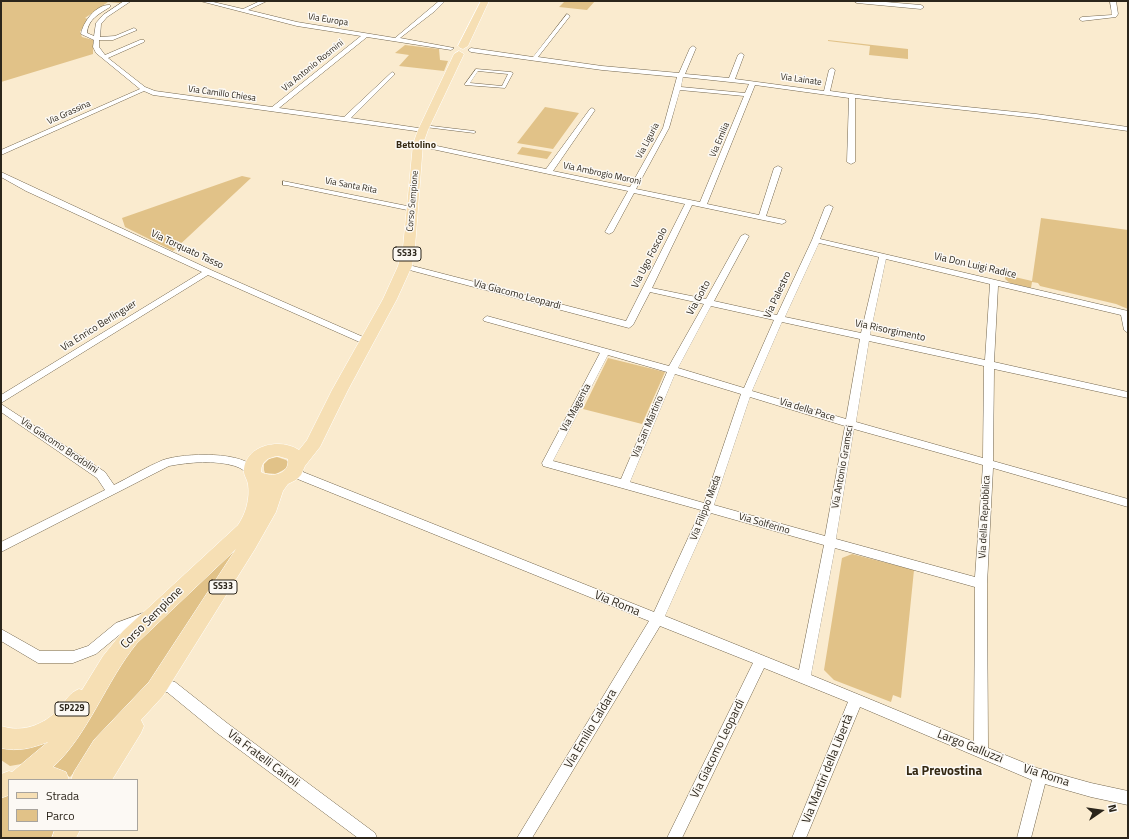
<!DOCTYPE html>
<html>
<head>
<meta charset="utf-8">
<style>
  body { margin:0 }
  #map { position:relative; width:1129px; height:839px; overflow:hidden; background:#faebcf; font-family:"Titillium Web",sans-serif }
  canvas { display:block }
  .frame { position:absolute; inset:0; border:2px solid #2b251b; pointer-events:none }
  .legend { position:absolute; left:8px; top:779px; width:130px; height:52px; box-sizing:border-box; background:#fcf9f4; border:1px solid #a8a49d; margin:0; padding:5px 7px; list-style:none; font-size:12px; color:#2b251b }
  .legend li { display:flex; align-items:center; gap:8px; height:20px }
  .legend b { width:20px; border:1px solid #a8a49d }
  .north { position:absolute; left:1081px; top:791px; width:40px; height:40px; -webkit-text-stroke:3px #fcf9f4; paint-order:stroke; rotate:77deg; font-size:11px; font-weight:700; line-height:16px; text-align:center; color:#2b251b }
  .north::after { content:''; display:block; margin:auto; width:14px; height:18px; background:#2b251b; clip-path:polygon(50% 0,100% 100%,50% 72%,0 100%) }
</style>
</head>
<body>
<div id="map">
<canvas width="1129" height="839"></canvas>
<div class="frame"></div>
<ul class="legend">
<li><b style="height:5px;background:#f6dfb4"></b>Strada</li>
<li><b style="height:11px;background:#e1c288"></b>Parco</li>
</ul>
<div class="north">N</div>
</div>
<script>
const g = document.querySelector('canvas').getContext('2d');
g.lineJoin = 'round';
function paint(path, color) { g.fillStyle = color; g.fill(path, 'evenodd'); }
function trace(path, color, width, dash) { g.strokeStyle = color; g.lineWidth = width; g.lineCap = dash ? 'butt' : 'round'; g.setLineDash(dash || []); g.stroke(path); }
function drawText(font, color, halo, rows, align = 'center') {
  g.font = font + ' "Titillium Web",sans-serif'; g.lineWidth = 3; g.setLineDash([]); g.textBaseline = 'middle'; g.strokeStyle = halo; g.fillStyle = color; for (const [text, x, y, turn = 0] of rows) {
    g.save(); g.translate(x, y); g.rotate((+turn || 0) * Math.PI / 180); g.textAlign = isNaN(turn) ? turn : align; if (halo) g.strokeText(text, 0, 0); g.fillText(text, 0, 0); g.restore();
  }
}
const green = new Path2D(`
  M1,1H123L120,3L108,2L85,18L88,19L80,32L82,37L93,40V54L1,82Z
  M565,1H595L587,10L559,7Z
  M828,40L908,49V59L869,55L870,46L828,41Z
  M405,45L439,49L440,60L448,61L444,71L399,66L409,55L395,53Z
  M545,107L579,113L553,149L517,143Z
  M522,147L552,152L547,159L517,154Z
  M242,176L251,178L173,251L125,227L122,218Z
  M1041,218L1128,230V309L1116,304L1040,286L1038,283L1032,282L1031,288L1010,283L1005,279L1006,275L1032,281Z
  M608,358L665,372L642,424L583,409Z
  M277,457L286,460L288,462L287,468L276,474L265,473L264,470V464L269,459Z
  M239,545L150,685L70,777L48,765L134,640Z
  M852,554L914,570L901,698L893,695L891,702L834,680L824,670L842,558Z
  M61,729L27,763L10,766L1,760V746Z
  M9,790V830H60L56,838H1V794Z`);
const pedestrian = new Path2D(`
  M476,69L511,72L513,73L505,88L465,85V84ZM478,71L508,74L502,86L470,83Z
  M423,125L474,131L476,132L474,133L425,127H423Z`);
const minor = new Path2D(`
  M124,1H131L107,17L101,24L100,37L115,36L134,28L137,30L113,40H99V47L105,55L140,40H144V42L108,58L145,87L155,91L272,107L361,36L297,26L200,1H209L243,9L260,1H267L248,10L297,22L395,38L439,1H445L435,11L400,38L454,48L451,50L367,37L279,108L344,117L392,72L394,73V75L351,118L425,129V131L423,132L153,95L144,91L1,155V150L140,89L96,53L93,47L94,40L81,34C83,22 96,4 110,5V7C99,14 88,19 87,33L94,36L96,23L103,15Z
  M854,1H874L921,5L924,7L921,9L857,3Z
  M1110,1H1116L1118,14L1116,17L1082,21L1079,19L1082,17L1112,15Z
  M567,14L570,16L538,57L602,66L679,73L690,48L693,46L696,48L685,74L729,78L738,55L741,53L744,55L735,79L824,91L829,70L832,68L835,70L830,91L888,99L1036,114L1128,127V131L1036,118L855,98V162L851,164L847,162L849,98L755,85L707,204L759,215L774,168L778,166L782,168L766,216L785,220L786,222L782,224L692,205L652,288L706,299L741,236L745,234L749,236L714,301L777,315L812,240L825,207L829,205L833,207L820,239L1128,311V333L1124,330L1121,315L998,286L994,362L1128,392V398L994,369L993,461L1128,499V507L993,468L987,584L988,748L1037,768L1091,783L1128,791V805L1091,797L1045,784L1031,838H1017L1032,780L860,707L806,838H792L848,702L764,668L682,838H667L753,663L660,626L532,838H517L649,621L300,480L294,477L292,466L293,463H301L303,472L308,474L654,612L701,510L543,466L542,463L600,353L484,321L483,319L487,316L669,366L704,304L650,292L633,325L629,328L402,268L401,266L405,264L626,321L685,204L634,193L613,232L609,234L605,232L628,191L418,146L415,144L418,142L546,169L590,109L592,108L595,110L553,171L630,187L663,128L677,77L602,70L471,52L468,50L471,48L533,57ZM683,77L749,84L745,93L681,87ZM680,90L744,96L700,202L636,189L669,128ZM819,243L879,257L861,333L785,317ZM886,259L990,284L985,360L870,335ZM711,306L774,320L744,388L678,368ZM782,322L860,339L846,419L752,391ZM869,341L984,366L983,458L856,422ZM608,355L667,372L621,479L553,461ZM675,374L741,394L704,503L630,482ZM750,397L845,426L825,536L714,505ZM854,429L983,465L975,577L836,539ZM711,513L824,545L799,670L665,616ZM835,548L975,587L974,742L811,675Z
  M1,172L211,270L370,340L372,342L367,345L364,344L208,275L1,403V395L202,272L26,191L1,177Z
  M283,181L412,207L416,209L412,211L286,185H283Z
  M1,404L105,472L114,485C130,477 146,467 163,460C183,453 246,450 257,471L256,474L252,475C246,473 242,468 235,466C215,460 190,462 169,466L1,552V542L105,490L97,478L1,412Z
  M146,612L150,613L152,617L150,621L124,631L96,654L73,663H38L1,641V629L40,651H73L88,646L116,623Z
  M164,679L175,682L227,723L375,833L377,838H358L217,733L167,692L158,694L153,692L151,688L153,684Z`);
const primary = new Path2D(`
  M481,1H489L468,46L463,49L460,48L458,46Z
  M459,51L464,54L428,130L423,144L415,247L412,266L397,299L348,390L320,447L305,466L301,475L296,480L288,484L283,491L276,512L255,549L163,696L141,720L144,726L141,733L112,780H71L74,772L94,740L149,682L236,549L137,643C106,681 88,735 53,767L66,772L69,780H9V795L1,798V774L9,771L12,772L48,742C32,748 18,752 1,748V726C23,733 44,725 60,708C66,700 69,693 79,689L82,690L103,656L123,631L238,525C246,513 250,499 248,484C247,479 243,474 244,469C247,444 281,438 299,450L307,440L332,390L383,299L398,266L403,247L413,144L418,130L454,54ZM278,456L288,459C290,474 272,478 261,472C261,461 269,457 278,456Z
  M55,830H80L76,838H52Z`);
const farStreetnames = [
  ["Via Europa",328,20,9],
  ["Via Antonio Rosmini",313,66,-39],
  ["Via Lainate",801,80,8],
  ["Via Camillo Chiesa",222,94,8],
  ["Via Grassina",69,113,-24],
  ["Via Emilia",720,140,-67],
  ["Via Liguria",648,141,-62],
  ["Via Ambrogio Moroni",602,174,12],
  ["Via Santa Rita",351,186,11],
  ["Corso Sempione",413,201,-85]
];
const shields = [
  [407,254,28],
  [223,587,28],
  [72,709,34]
];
const shieldNames = [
  ["SS33",407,254],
  ["SS33",223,587],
  ["SP229",72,709]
];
const farQuarternames = [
  ["Bettolino",416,146]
];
const streetNames = [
  ["Via Torquato Tasso",187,250,25],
  ["Via Ugo Foscolo",650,258,-63],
  ["Via Don Luigi Radice",975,266,13],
  ["Via Giacomo Leopardi",517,295,15],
  ["Via Palestro",778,295,-65],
  ["Via Goito",699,298,-61],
  ["Via Enrico Berlinguer",99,326,-32],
  ["Via Risorgimento",890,331,12],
  ["Via Magenta",576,408,-62],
  ["Via della Pace",807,410,17],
  ["Via San Martino",648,427,-67],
  ["Via Giacomo Brodolini",59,446,34],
  ["Via Antonio Gramsci",843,467,-80],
  ["Via Filippo Meda",706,508,-69],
  ["Via della Repubblica",985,517,-87],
  ["Via Solferino",764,524,16]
];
const nearStreetnames = [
  ["Via Roma",617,604,22],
  ["Corso Sempione",152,618,-45],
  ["Via Emilio Caldara",591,729,-59],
  ["Largo Galluzzi",970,747,22],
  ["Via Giacomo Leopardi",718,749,-64],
  ["Via Fratelli Cairoli",263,759,37],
  ["Via Martiri della Libertà",828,769,-68],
  ["Via Roma",1046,776,18]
];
const nearNeighbourhoodnames = [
  ["La Prevostina",944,772]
];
paint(green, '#e1c288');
trace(pedestrian, '#73664e', 1);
trace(minor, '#73664e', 1);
trace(primary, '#fff', 1);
paint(pedestrian, '#fff');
paint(minor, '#fff');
paint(primary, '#f6dfb4');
drawText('9px', '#2b251b', '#fcf9f4', farStreetnames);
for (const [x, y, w] of shields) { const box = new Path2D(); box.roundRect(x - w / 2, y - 7, w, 14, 3); g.fillStyle = '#fcf9f4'; g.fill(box); trace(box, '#2b251b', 1); }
drawText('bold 9px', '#2b251b', null, shieldNames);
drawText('bold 10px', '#342812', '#fcf9f4', farQuarternames);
drawText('10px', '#2b251b', '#fcf9f4', streetNames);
drawText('12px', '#2b251b', '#fcf9f4', nearStreetnames);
drawText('bold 13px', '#342812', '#fcf9f4', nearNeighbourhoodnames);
</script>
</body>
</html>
